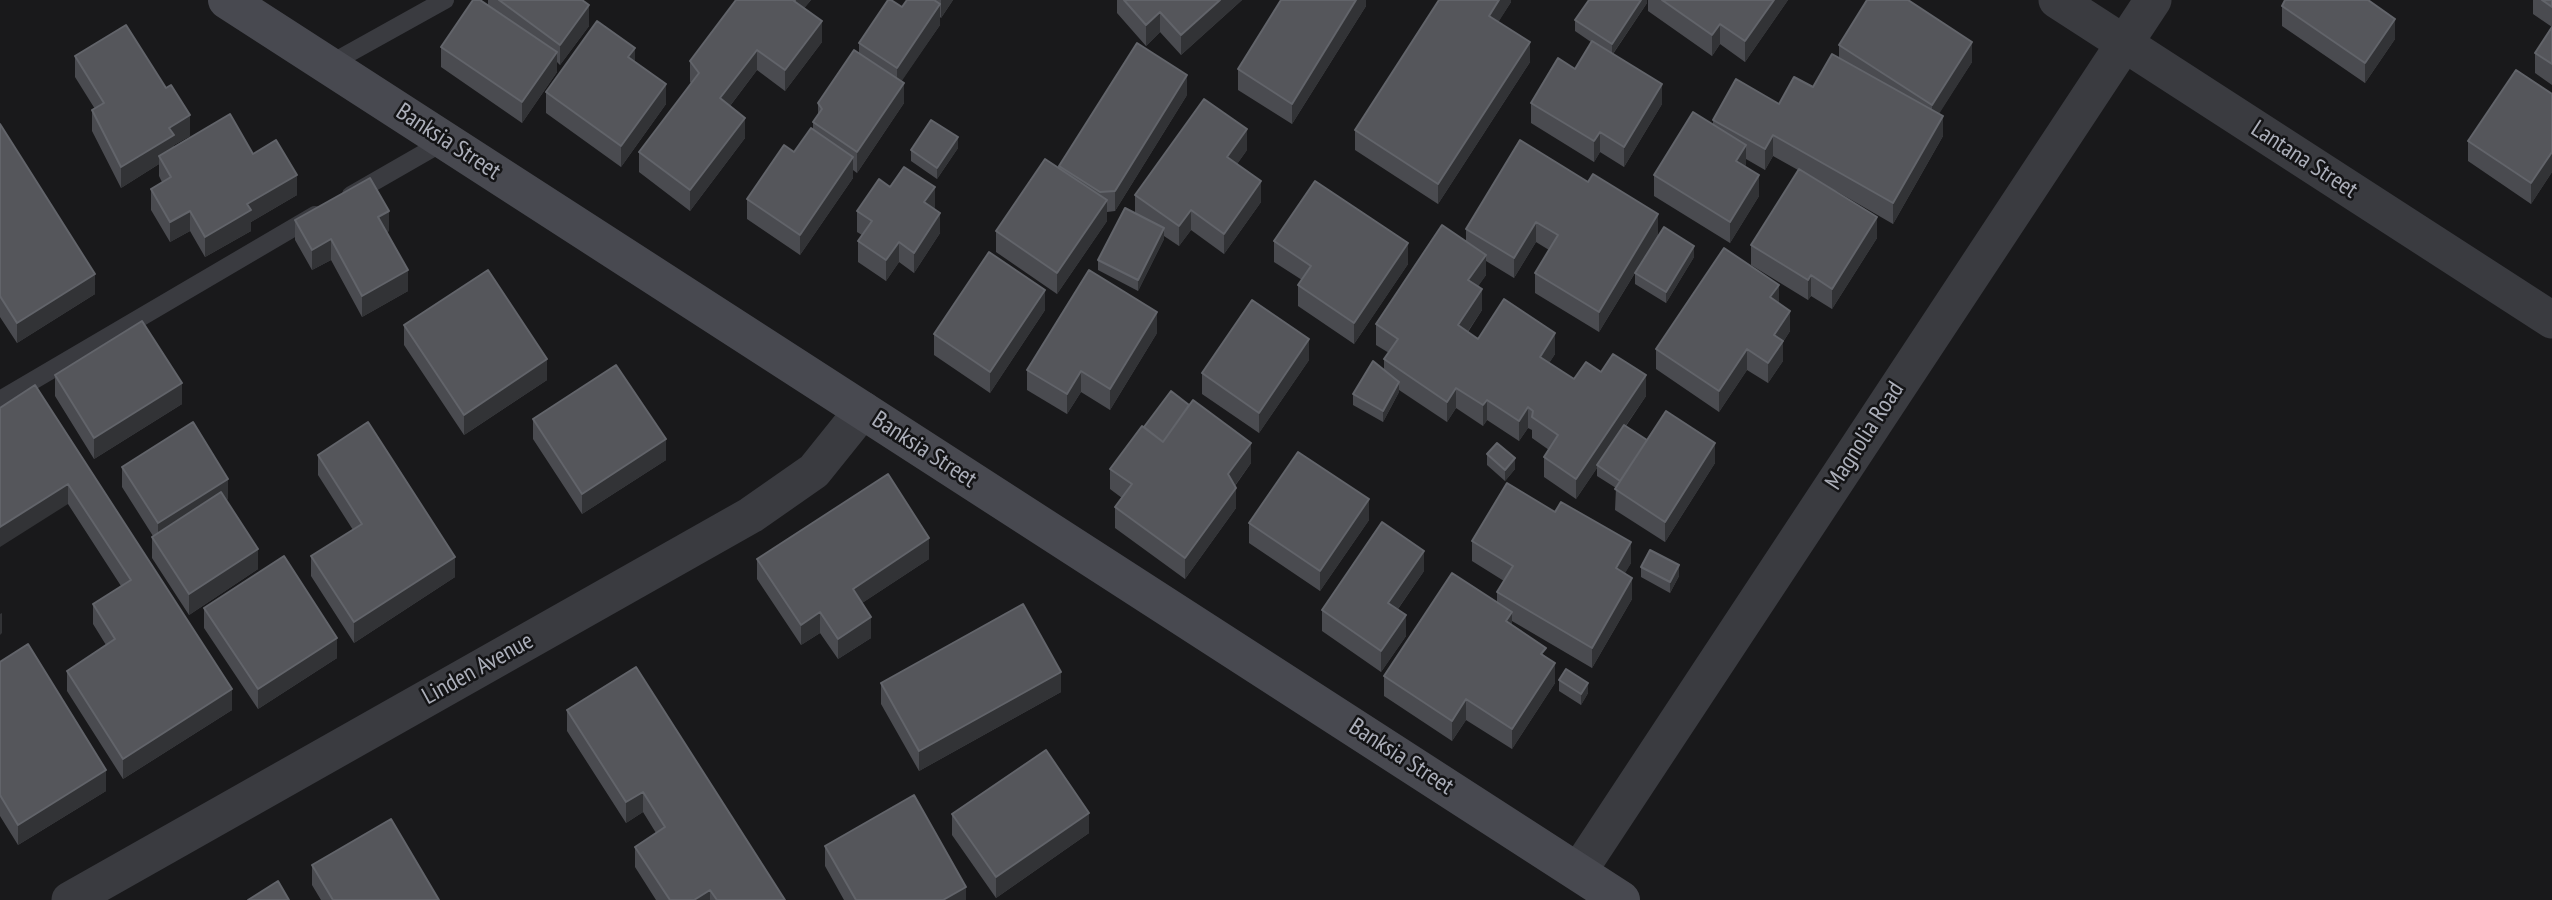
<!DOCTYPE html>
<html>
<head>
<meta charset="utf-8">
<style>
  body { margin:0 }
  canvas { display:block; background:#19191b }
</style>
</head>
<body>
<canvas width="2552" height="900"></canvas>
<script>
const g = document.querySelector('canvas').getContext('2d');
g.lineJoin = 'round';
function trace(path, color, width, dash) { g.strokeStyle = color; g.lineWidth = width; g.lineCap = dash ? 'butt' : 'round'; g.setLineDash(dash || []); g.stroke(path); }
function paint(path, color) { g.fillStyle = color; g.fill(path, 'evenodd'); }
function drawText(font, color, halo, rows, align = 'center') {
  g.font = font + ' "PT Sans Narrow",sans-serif'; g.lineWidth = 5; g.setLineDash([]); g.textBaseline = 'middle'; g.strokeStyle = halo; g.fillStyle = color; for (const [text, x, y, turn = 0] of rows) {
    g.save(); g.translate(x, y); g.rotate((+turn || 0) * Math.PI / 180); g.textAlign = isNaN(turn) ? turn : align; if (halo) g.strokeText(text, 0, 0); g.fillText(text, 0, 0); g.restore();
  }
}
const lane = new Path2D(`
  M328,65L445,0
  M351,195L445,141
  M0,400L315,215`);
const street = new Path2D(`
  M2057,0L2552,320
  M1578,872L2153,0
  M70,900L751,515L814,471L863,410`);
const secondary = new Path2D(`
  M227,0L1621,900`);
const wall = new Path2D(`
  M488,0H582L589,26L560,65L557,62V72L522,123L441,67V47L488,5Z
  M736,0H811L804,8L822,42L785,91L757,70L730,106L745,138L690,211L639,172V152L691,83L690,82V61Z
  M907,0H953L941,18L940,17V25L901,81L904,103L857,173L853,170V178L800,255L747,219V199L794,152L813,130V122L818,114V103L859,53V43L902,7Z
  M1117,0H1242L1181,55L1160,32L1146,46L1117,13Z
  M1366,0V6L1292,124L1238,90V69Z
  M1511,0V2L1498,22L1530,62L1438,204L1355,150V130Z
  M1647,0V3L1613,54L1662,104L1624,167L1600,152L1594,162L1531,123V103L1575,69L1591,42L1575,31V20Z
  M1648,0H1788L1745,62L1720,44L1712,56L1648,11Z
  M2533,0H2552V85L2535,73V53L2552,27L2533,14Z
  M2282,6L2395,39L2365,83L2282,26Z
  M1839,45L1972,62L1939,113L1943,136L1893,224L1836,191L1877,238L1832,309L1811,296L1808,300L1751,265V245L1798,170L1773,156L1765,170L1746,159L1745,167L1759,196L1730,243L1654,196V175L1713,124V120L1779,104L1813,87L1839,58Z
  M75,56L190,136L174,145V147L253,154L297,195L251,222V231L205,257L190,231L170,242L151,210V189L162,182L159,176V164L121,188L92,131V110L95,109L75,77Z
  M635,62L666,104L621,167L546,113V92Z
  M2552,94V172L2531,204L2468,161V141Z
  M1187,95L1115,211L1107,212V221L1057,294L996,252V231L1059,169V166Z
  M0,124L95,294L17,343L0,317Z
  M1520,140L1658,235L1694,257L1666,303L1635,284V273L1599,332L1535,293V273L1549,250L1536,242L1514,278L1486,261V275L1478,286L1482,310L1468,332L1478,339L1555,354L1549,363L1574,379L1601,372L1646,396L1626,426L1647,440L1715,463L1665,542L1615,510L1616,488L1597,476V468L1576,499L1544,477V457L1549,450L1532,438V430L1528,428L1519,441L1487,420L1483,426L1456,408L1447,422L1399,390V392L1383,422L1353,405V394L1384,370V359L1389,353L1376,345V324L1466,241V229Z
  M958,148L937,179L911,161V150Z
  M1247,150L1237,164L1261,202L1224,254L1191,230L1179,246L1164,236V239L1138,291L1098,270V260L1135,213V195Z
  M890,187L935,207L934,208L940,233L914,273L899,262L886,281L858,262V241L862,235L857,232V211Z
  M295,220L389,231L386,232L408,291L362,317L331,260L312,270L295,240Z
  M1274,241L1408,264L1354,344L1298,306V285L1302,280L1274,262Z
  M1779,303L1790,331L1783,342V361L1768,383L1747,370L1719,412L1656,369V349Z
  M1045,310L990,393L934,355V334Z
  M404,325L547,380L464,435L404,345Z
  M1157,333L1110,410L1081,392L1067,414L1027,390V370Z
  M1309,360L1259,433L1202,394V373Z
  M55,375L182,404L94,459L55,396Z
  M35,385L232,710L123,779L67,691V671L106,645L93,624V604L121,586L68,504Z
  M533,419L666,460L582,514L533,439Z
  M1144,427L1251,463L1235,486L1236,508L1185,579L1115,528V507L1122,498L1110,489V469Z
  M1487,454L1515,469L1505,481L1487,465Z
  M318,455L455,577L354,643L311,576V556L353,530L318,475Z
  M122,467L228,499L226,500L258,569L189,615L152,558V537L153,536L122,487Z
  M1369,520L1320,591L1249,543V523Z
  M1472,541L1631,563L1624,574L1632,599L1592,668L1512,621V625L1546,657L1555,683L1512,749L1466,720L1452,741L1384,696V676L1497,603V592L1504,581L1472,561Z
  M757,559H929L862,603L871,638L838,659L820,633L801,645L757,579Z
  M1641,567L1679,576L1670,593L1641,577Z
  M1424,571L1398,609L1406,636L1381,672L1322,631V610Z
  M204,608L337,658L258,709L204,628Z
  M0,662L106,791L18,845L0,816Z
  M1559,680L1588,693L1581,705L1559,691Z
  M881,683L1061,692L919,771L881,704Z
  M567,710L785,900H656L635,867V847L656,833L643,812L626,823L567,731Z
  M952,814L1089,833L996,898L952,835Z
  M825,846L966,900H844L825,866Z
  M312,865L439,900H321L312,885Z`);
const shadedWall = new Path2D(`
  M795,0H811L794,21Z
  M941,0H953L941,18Z
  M1220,0H1242L1181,55V35Z
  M1356,0H1366V6L1292,124V104Z
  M1499,0H1511V2L1489,37V16Z
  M1641,0H1647V3L1612,55V44Z
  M1774,0H1788L1745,62V41Z
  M940,4V25L897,88V68Z
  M589,5V26L560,65V45Z
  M1160,12V32L1146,46V25Z
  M2395,19V39L2365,83V63Z
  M822,21V42L785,91V70Z
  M1720,24V44L1712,56V35Z
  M1530,42V62L1438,204V184Z
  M1972,42V62L1932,125V105Z
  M635,48V69L628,57Z
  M757,50V70L720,119V98Z
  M557,52V72L522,123V102Z
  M1187,75V95L1115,211V191Z
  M904,83V103L857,173V152Z
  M666,84V104L621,167V146Z
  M1662,84V104L1624,167V147Z
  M190,115V136L174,145V155L159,156V164L121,188V167L169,128Z
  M1943,116V136L1893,224V203Z
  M745,118V138L690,211V190Z
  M1247,129V150L1227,178V157Z
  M1600,132V152L1594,162V141Z
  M1773,135V156L1765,170V149Z
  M958,137V148L937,179V168Z
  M1746,145V165L1736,182V161Z
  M2552,152V172L2531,204V183Z
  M853,157V178L800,255V235Z
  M297,175V195L251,222V231L205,257V237L247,204Z
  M1759,175V196L1730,243V222Z
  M1261,181V202L1224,254V234Z
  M935,187V207L924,222V202Z
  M1107,200V221L1057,294V273Z
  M1191,210V230L1179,246V226Z
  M190,211V231L170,242V222Z
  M389,211V231L378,237V217Z
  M940,213V233L914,273V253Z
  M1658,214V235L1599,332V312Z
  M1877,217V238L1832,309V289Z
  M1536,222V242L1514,278V258Z
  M1164,228V239L1138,291V280Z
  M331,239V260L312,270V250Z
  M899,242V262L886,281V260Z
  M1408,243V264L1354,344V323Z
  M1694,246V257L1666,303V292Z
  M1486,255V275L1468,301V280Z
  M408,270V291L362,317V296Z
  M95,274V294L17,343V323Z
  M1811,275V296L1808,300V280Z
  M1779,285V305L1770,297Z
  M1482,289V310L1458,346V325Z
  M1045,290V310L990,393V372Z
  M1790,311V331L1783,342V361L1768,383V363L1774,335Z
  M1157,312V333L1110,410V389Z
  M1555,333V354L1540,377V357Z
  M1309,339V360L1259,433V413Z
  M1747,349V370L1719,412V391Z
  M547,359V380L464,435V415Z
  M1081,371V392L1067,414V394Z
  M1646,375V396L1598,466L1597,465V468L1576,499V479Z
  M1399,382V392L1383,422V411Z
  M182,383V404L94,459V438Z
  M1456,388V408L1447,422V402Z
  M1487,400V420L1483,426V405Z
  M1528,407V428L1519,441V421Z
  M666,439V460L582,514V494Z
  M1251,443V463L1228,495V474Z
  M1715,443V463L1665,542V522Z
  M1515,458V469L1505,481V470Z
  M228,479V499L158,544V523Z
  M68,484V504L0,547V527Z
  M1236,488V508L1185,579V558Z
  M1369,499V520L1320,591V571Z
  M929,538V559L853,609V589Z
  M1631,542V563L1616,589V568Z
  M258,549V569L189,615V594Z
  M1424,551V571L1388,623V603Z
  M455,557V577L354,643V622Z
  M1679,565V576L1670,593V582Z
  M1632,578V599L1592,668V648Z
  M820,612V633L801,645V625Z
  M1512,612V633L1506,621Z
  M2,613V633L0,635V614Z
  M1406,615V636L1381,672V651Z
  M871,617V638L838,659V639Z
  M337,638V658L258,709V689Z
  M1555,663V683L1512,749V729Z
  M1061,672V692L919,771V751Z
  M1588,683V693L1581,705V694Z
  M232,689V710L123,779V759Z
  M1466,699V720L1452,741V721Z
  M106,770V791L18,845V825Z
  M643,792V812L626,823V802Z
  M1089,813V833L996,898V877Z
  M966,887V900H943Z
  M710,890V900H694Z`);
const building = new Path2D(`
  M473,0H480L557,52L522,102L441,47Z
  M499,0H582L589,5L560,45Z
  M736,0H795L794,1L822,21L785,70L757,50L720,98L745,118L690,190L639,152L699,73L690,61Z
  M888,0H891L902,7L907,0H934L940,4L897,68L859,43Z
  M1124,0H1220L1181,35L1160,12L1146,25Z
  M1281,0H1356L1292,104L1238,69Z
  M1439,0H1499L1489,16L1530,42L1438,184L1355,130Z
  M1589,0H1641L1612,44L1575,20Z
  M1662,0H1774L1745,41L1720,24L1712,35Z
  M1867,0H1908L1972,42L1932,105L1839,45Z
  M2285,0H2368L2395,19L2365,63L2282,6Z
  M2542,0H2552V7Z
  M597,21L635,48L628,57L666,84L621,146L546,92Z
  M126,25L166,88L171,85L190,115L169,128L174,135L121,167L92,110L104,103L75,56Z
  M2552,27V64L2535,53Z
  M1592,41L1662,84L1624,147L1600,132L1594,141L1531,103L1558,58L1575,69Z
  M1137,43L1187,75L1115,191L1100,192L1059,166Z
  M854,50L904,83L857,152L813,122L822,109L818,103Z
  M1832,54L1943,116L1893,203L1773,135L1765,149L1713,120L1736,79L1779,104L1794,77L1813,87Z
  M2516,70L2552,94V152L2531,183L2468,141Z
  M1204,99L1247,129L1227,157L1261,181L1224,234L1191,210L1179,226L1135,195Z
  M1693,112L1746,145L1736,161L1759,175L1730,222L1654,175Z
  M230,114L253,154L276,140L297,175L247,204L251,210L205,237L190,211L170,222L151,189L171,177L159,156Z
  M931,120L958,137L937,168L911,150Z
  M0,124L95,274L17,323L0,296Z
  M811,128L853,157L800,235L747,199L784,145L794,152Z
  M1520,140L1588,182L1593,174L1658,214L1599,312L1535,273L1558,235L1536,222L1514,258L1466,229Z
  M1045,159L1107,200L1057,273L996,231Z
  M904,167L935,187L924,202L940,213L914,253L899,242L886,260L858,241L872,221L857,211L879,179L890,187Z
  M1799,169L1877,217L1832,289L1811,275L1808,280L1751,245Z
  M370,178L389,211L378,217L408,270L362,296L331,239L312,250L295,220Z
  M1315,181L1408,243L1354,323L1298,285L1311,266L1274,241Z
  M1125,208L1164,228L1138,280L1098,260Z
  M1442,225L1486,255L1468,280L1482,289L1458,325L1478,339L1504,299L1555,333L1540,357L1574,379L1586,362L1601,372L1613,354L1646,375L1576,479L1544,457L1558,435L1532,417L1533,411L1528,407L1519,421L1487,400L1483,405L1456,388L1447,402L1384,359L1398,339L1376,324Z
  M1664,227L1694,246L1666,292L1635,273Z
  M1724,248L1779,285L1770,297L1790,311L1774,335L1783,341L1768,363L1747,349L1719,391L1656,349Z
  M989,252L1045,290L990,372L934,334Z
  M488,270L547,359L464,415L404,325Z
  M1089,270L1157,312L1110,389L1081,371L1067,394L1027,370Z
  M1252,300L1309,339L1259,413L1202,373Z
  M142,321L182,383L94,438L55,375Z
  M1373,361L1399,382L1383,411L1353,394Z
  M616,365L666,439L582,494L533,419Z
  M35,385L232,689L123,759L67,671L115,639L93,604L131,580L68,484L0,527V408Z
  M1171,391L1189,405L1163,442L1144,427Z
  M1193,400L1251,443L1228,474L1236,488L1185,558L1115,507L1132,484L1110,469L1142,426L1163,442Z
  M1666,411L1715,443L1665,522L1615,489Z
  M193,422L228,479L158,523L122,467Z
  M368,422L455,557L354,622L311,556L362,524L318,455Z
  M1624,425L1647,440L1620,481L1597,465Z
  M1497,443L1515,458L1505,470L1487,454Z
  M1298,452L1369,499L1320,571L1249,523Z
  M888,474L929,538L853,589L871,617L838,639L820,612L801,625L757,559Z
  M1507,483L1555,512L1561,502L1631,542L1616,568L1632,578L1592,648L1497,592L1513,566L1472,541Z
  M221,492L258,549L189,594L152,537Z
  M1382,522L1424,551L1388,603L1406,615L1381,651L1322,610Z
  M1650,550L1679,565L1670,582L1641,567Z
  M284,556L337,638L258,689L204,608Z
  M1452,573L1512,612L1506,621L1546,648L1541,654L1555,663L1512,729L1466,699L1452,721L1384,676Z
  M1023,604L1061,672L919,751L881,683Z
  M28,644L106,770L18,825L0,795V662Z
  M636,667L785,900H717L710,890L694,900H670L635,847L665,827L643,792L626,802L567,710Z
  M1566,669L1588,683L1581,694L1559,680Z
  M1046,750L1089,813L996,877L952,814Z
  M914,795L966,887L943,900H856L825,846Z
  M391,819L439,900H333L312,865Z
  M278,881L289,900H248Z`);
const streetNames = [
  ["Banksia Street",448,142,33],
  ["Lantana Street",2304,160,33],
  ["Magnolia Road",1865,436,-57],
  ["Banksia Street",924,450,33],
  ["Linden Avenue",478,669,-29],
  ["Banksia Street",1401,757,33]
];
trace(lane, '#3a3b40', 18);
trace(street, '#3a3b40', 37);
trace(secondary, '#484950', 38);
paint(wall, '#4a4b50');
paint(shadedWall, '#323336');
paint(building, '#55565b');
trace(building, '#62646a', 2);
drawText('24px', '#acafba', '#141416', streetNames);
</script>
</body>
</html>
